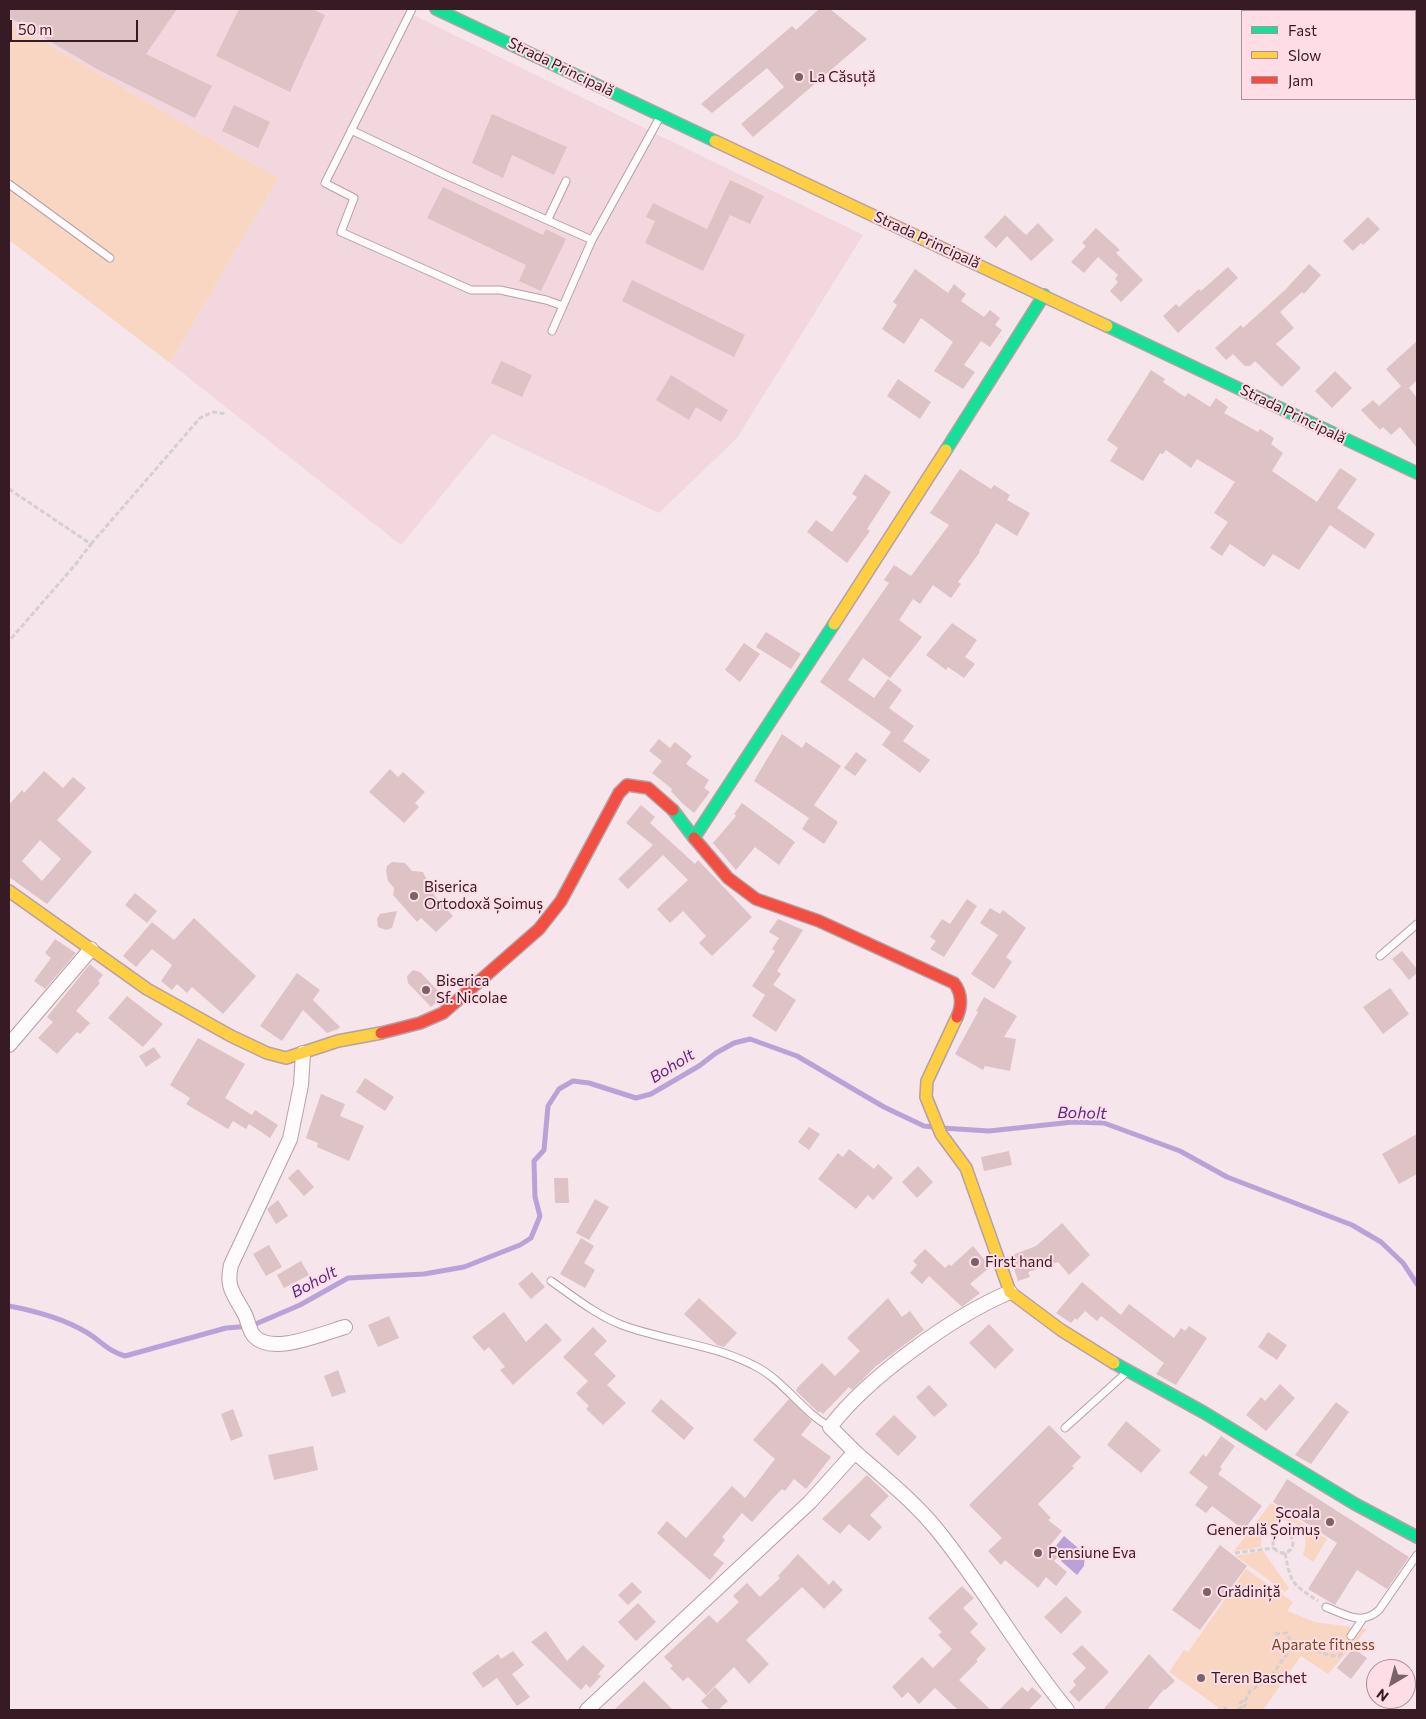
<!DOCTYPE html>
<html>
<head>
<meta charset="utf-8">
<style>
  body { margin:0 }
  #map { position:relative; width:1426px; height:1719px; overflow:hidden; background:#f6e5ea; font-family:Commissioner,sans-serif }
  canvas { display:block }
  .frame { position:absolute; inset:0; border:10px solid #371b24; pointer-events:none }
  .legend { position:absolute; left:1241px; top:10px; width:175px; height:90px; box-sizing:border-box; background:#fedde6; border:1px solid #ae8f98; margin:0; padding:6px 9px; list-style:none; font-size:15px; color:#371b24 }
  .legend li { display:flex; align-items:center; gap:10px; height:25px }
  .legend b { width:25px; border:1px solid #ae8f98 }
  .north { position:absolute; left:1366px; top:1659px; width:50px; height:50px; box-sizing:border-box; background:#fedde6; border:1px solid #ae8f98; border-radius:50%; rotate:217deg; font-size:14px; font-weight:700; line-height:20px; text-align:center; color:#371b24 }
  .north::after { content:''; display:block; margin:auto; width:18px; height:22px; background:#7a6269; clip-path:polygon(50% 0,100% 100%,50% 72%,0 100%) }
  .scale { position:absolute; left:10px; top:20px; width:128px; height:22px; box-sizing:border-box; border:2px solid #371b24; border-top:0; padding-left:6px; font-size:15px; line-height:18px; white-space:nowrap; color:#371b24; -webkit-text-stroke:4px #fedde6; paint-order:stroke }
</style>
</head>
<body>
<div id="map">
<canvas width="1426" height="1719"></canvas>
<div class="frame"></div>
<ul class="legend">
<li><b style="height:6px;background:#16e098"></b>Fast</li>
<li><b style="height:6px;background:#ffcf43"></b>Slow</li>
<li><b style="height:6px;background:#f24e42"></b>Jam</li>
</ul>
<div class="north">N</div>
<div class="scale">50 m</div>
</div>
<script>
const g = document.querySelector('canvas').getContext('2d');
g.lineJoin = 'round';
function paint(path, color) { g.fillStyle = color; g.fill(path, 'evenodd'); }
function trace(path, color, width, dash) { g.strokeStyle = color; g.lineWidth = width; g.lineCap = dash ? 'butt' : 'round'; g.setLineDash(dash || []); g.stroke(path); }
function drawText(font, color, halo, rows, align = 'center') {
  g.font = font + ' Commissioner,sans-serif'; g.lineWidth = 4; g.setLineDash([]); g.textBaseline = 'middle'; g.strokeStyle = halo; g.fillStyle = color; for (const [text, x, y, turn = 0] of rows) {
    g.save(); g.translate(x, y); g.rotate((+turn || 0) * Math.PI / 180); g.textAlign = isNaN(turn) ? turn : align; if (halo) g.strokeText(text, 0, 0); g.fillText(text, 0, 0); g.restore();
  }
}
const built = new Path2D(`
  M9,9H401L863,235L737,438L659,513L492,434L401,545L170,363L278,178L9,22Z`);
const green = new Path2D(`
  M9,22L278,178L170,363L9,240Z
  M1271,1503L1327,1539L1313,1562L1303,1555C1319,1515 1258,1506 1261,1547L1234,1551Z
  M1263,1551L1289,1588L1285,1592L1236,1556Z
  M1246,1569L1293,1602L1287,1611L1315,1622L1367,1629L1328,1674L1301,1656L1263,1710H1216L1218,1707L1169,1672L1184,1650L1188,1652Z`);
const water = new Path2D(`
  M1064,1536L1085,1554L1084,1566L1077,1575L1061,1561L1065,1556L1055,1547Z`);
const stream = new Path2D(`
  M942,1128L989,1131L1073,1122L1104,1123L1180,1151L1227,1177L1352,1225L1381,1242L1403,1263L1417,1284
  M9,1306C36,1311 62,1318 86,1332C100,1340 109,1352 125,1356L226,1328L251,1326L300,1305L348,1278L424,1274L464,1267L520,1245L531,1238L540,1216L535,1197L534,1161L544,1150L548,1106L559,1089L573,1081L589,1083L636,1098L651,1094L699,1066L716,1053L734,1043L750,1039L797,1056L884,1107L924,1126L934,1127`);
const building = new Path2D(`
  M9,9H177L146,54L212,86L195,118L97,69L9,17Z
  M239,9H312L325,15L290,92L216,56Z
  M819,9H830L867,39L753,137L741,124L784,87L767,68L712,113L701,104L792,26L796,30Z
  M234,105L270,122L258,148L222,131Z
  M492,114L567,147L554,175L512,155L503,178L472,163Z
  M730,180L764,196L750,224L730,215L703,271L645,243L655,221L646,217L653,203L707,229Z
  M443,187L543,235L546,229L566,239L541,291L519,281L526,265L427,218Z
  M1005,215L1026,235L1038,223L1054,240L1031,261L1007,236L996,248L984,237Z
  M1368,217L1380,229L1363,245L1361,243L1353,251L1343,241Z
  M1096,228L1120,250L1116,253L1143,280L1121,302L1110,291L1118,282L1115,279L1118,275L1098,257L1084,273L1071,262L1086,246L1082,243Z
  M1309,264L1321,275L1304,294L1302,292L1280,312L1294,328L1276,344L1301,368L1282,387L1255,361L1250,366H1245L1233,354L1226,360L1215,348L1241,325L1243,328L1285,290Z
  M1228,267L1238,278L1178,333L1163,316L1176,304L1179,307L1199,289L1201,291Z
  M915,269L948,293L954,284L966,294L961,301L984,317L990,310L1000,318L995,325L1002,330L990,347L981,341L964,365L975,372L963,389L934,371L953,342L921,318L904,344L882,329L897,305L893,302Z
  M632,280L745,335L734,357L622,301Z
  M1417,341V380L1409,388L1417,398V448L1400,427L1391,435L1383,427L1380,430L1361,410L1373,400L1379,406L1401,386L1386,369Z
  M501,361L532,375L522,397L491,383Z
  M1151,370L1165,379L1163,382L1185,397L1188,393L1210,407L1216,398L1228,407L1224,413L1258,432L1260,429L1274,438L1271,444L1283,453L1272,471L1317,502L1340,468L1357,479L1337,508L1375,534L1365,549L1330,525L1299,570L1273,554L1264,567L1230,544L1222,556L1210,548L1228,522L1214,513L1235,482L1197,459L1191,468L1166,450L1163,454L1160,453L1143,481L1110,461L1118,448L1107,440Z
  M1335,371L1352,388L1332,408L1315,391Z
  M671,375L728,410L721,422L696,407L689,420L656,400Z
  M898,379L931,402L920,419L887,396Z
  M960,469L991,489L994,485L1010,495L1007,500L1030,513L1017,536L996,523L979,551L980,552L958,582L961,584L951,598L933,585L920,604L913,599L899,620L922,637L890,678L863,658L848,680L874,698L888,679L902,690L889,708L914,726L903,741L930,760L920,773L882,745L891,732L820,682L889,583L884,580L894,565L911,576L949,525L930,513Z
  M865,474L891,492L867,529L870,531L847,563L807,532L816,520L832,532L857,497L852,494Z
  M952,623L977,640L965,657L975,664L964,678L948,667L946,670L926,655Z
  M766,632L801,654L791,669L756,647Z
  M744,643L760,654L740,682L725,670Z
  M782,734L802,748L806,742L841,766L814,805L838,822L824,844L802,829L809,818L754,781Z
  M659,739L670,748L675,742L692,756L686,764L709,780L704,788L710,792L694,813L682,803L671,791L672,789L652,773L662,761L649,751Z
  M856,752L867,760L855,776L844,768Z
  M390,769L398,777L403,772L425,792L415,803L419,807L404,823L369,792Z
  M44,771L63,788L73,777L86,788L57,820L92,852L47,904L9,877V805L22,790L24,793ZM40,840L61,859L42,881L22,861Z
  M742,803L795,842L779,865L755,847L736,870L713,843L736,816L734,814Z
  M641,805L655,817L650,823L695,864L698,860L752,917L712,956L699,943L706,936L683,911L670,923L657,909L688,880L663,855L628,889L618,879L653,845L626,823Z
  M392,862L405,863L412,871L423,872L434,895L453,916L436,932L421,918L417,922L393,895L394,888L388,881L386,871L387,866Z
  M135,893L157,911L147,923L125,905Z
  M967,899L977,906L944,957L930,949L936,941L930,937L942,919L950,924Z
  M990,908L1000,914L1003,910L1026,928L1006,957L1012,962L994,989L971,974L998,935L980,923Z
  M397,911L392,928L386,930L378,927L377,919L380,914Z
  M194,918L256,976L223,1014L192,987L187,993L177,984L172,990L161,981L172,965L152,949L136,967L123,956L152,922L174,940Z
  M778,919L803,930L777,971L781,974L773,985L796,1000L776,1032L752,1016L765,995L752,986L775,951L772,949L779,938L769,932Z
  M55,939L76,953L45,989L34,981L51,958L45,953Z
  M1402,951L1417,969V973L1409,980L1392,959Z
  M90,964L103,975L98,981L100,983L76,1011L90,1023L80,1034L77,1032L57,1054L38,1038L53,1022L47,1017Z
  M413,970L420,972L444,997L431,1007L408,983L407,976Z
  M297,973L320,990L313,1000L340,1027L338,1029L327,1033L303,1010L282,1041L260,1026Z
  M1390,988L1409,1014L1383,1034L1363,1007Z
  M127,996L163,1024L143,1047L108,1018Z
  M984,997L1017,1016L1004,1037L1016,1039L1010,1071L985,1066L983,1070L955,1054L978,1012L976,1011Z
  M198,1038L245,1064L225,1098L252,1115L255,1110L278,1125L270,1138L249,1124L246,1129L233,1121L228,1129L186,1104L190,1098L170,1085Z
  M154,1047L161,1057L146,1067L139,1056Z
  M365,1078L394,1097L385,1111L356,1092Z
  M321,1094L345,1104L340,1116L364,1126L349,1161L317,1147L318,1143L306,1138Z
  M809,1127L820,1134L809,1150L798,1142Z
  M1417,1134V1174L1399,1184L1382,1154Z
  M849,1149L874,1169L878,1164L893,1178L873,1200L868,1195L856,1209L818,1179L838,1153L843,1157Z
  M1009,1151L1012,1165L984,1171L981,1157Z
  M918,1166L933,1182L917,1198L902,1182Z
  M298,1169L314,1187L304,1196L288,1178Z
  M554,1178H568L569,1203H555Z
  M595,1199L609,1207L589,1240L576,1233Z
  M278,1200L288,1216L276,1224L267,1209Z
  M1062,1223L1090,1255L1069,1275L1058,1262L1028,1272L1030,1277L1018,1281L1010,1256L1036,1246Z
  M581,1238L594,1246L584,1263L595,1270L585,1288L560,1274Z
  M269,1245L282,1267L266,1276L253,1254Z
  M973,1246L990,1267L970,1284L980,1293L962,1307L929,1276L922,1284L910,1273L917,1265L913,1261L925,1249L945,1268L949,1264L951,1266Z
  M301,1261L309,1275L284,1288L277,1275Z
  M532,1272L545,1287L531,1299L518,1284Z
  M1082,1282L1121,1315L1129,1304L1174,1338L1181,1328L1185,1331L1189,1326L1207,1338L1176,1385L1156,1374L1164,1363L1101,1316L1097,1321L1085,1311L1077,1320L1075,1318L1071,1323L1056,1313Z
  M699,1298L737,1333L724,1347L717,1345L684,1314Z
  M888,1298L902,1317L910,1311L924,1330L875,1367L852,1390L849,1387L823,1414L820,1411L819,1413L796,1391L797,1388L822,1363L835,1376L860,1351L847,1338Z
  M504,1312L526,1342L546,1323L562,1340L513,1385L500,1370L505,1367L489,1347L484,1351L472,1337Z
  M389,1316L399,1338L378,1347L368,1325Z
  M989,1324L1014,1350L995,1369L969,1343Z
  M593,1327L607,1341L594,1354L616,1376L607,1385L626,1403L603,1425L586,1409L589,1406L576,1393L588,1381L563,1357Z
  M1268,1332L1287,1345L1277,1360L1258,1347Z
  M338,1370L346,1392L332,1397L324,1376Z
  M1280,1384L1295,1398L1266,1431L1246,1415L1261,1397L1265,1401Z
  M929,1385L948,1405L934,1417L916,1397Z
  M661,1399L694,1428L684,1440L651,1411Z
  M789,1399L812,1421L801,1435L831,1457L806,1489L794,1479L785,1491L782,1489L775,1496L752,1522L742,1513L722,1537L725,1540L713,1555L724,1563L710,1580L657,1533L667,1521L686,1538L732,1486L745,1498L775,1459L753,1440Z
  M1336,1402L1349,1412L1311,1464L1295,1455Z
  M233,1409L243,1436L231,1441L221,1414Z
  M894,1415L917,1437L898,1456L875,1434Z
  M1126,1421L1161,1450L1141,1473L1107,1445Z
  M1049,1425L1081,1457L1072,1466L1074,1468L1038,1504L1051,1518L1048,1520L1062,1531L1047,1549L1058,1557L1054,1561L1067,1572L1056,1586L1046,1577L1038,1588L1005,1560L1001,1565L988,1551L1002,1538L969,1505Z
  M1221,1436L1235,1446L1220,1467L1222,1469L1218,1474L1262,1506L1244,1530L1212,1506L1206,1513L1195,1505L1208,1487L1189,1473L1203,1454L1206,1457Z
  M313,1446L318,1470L274,1480L268,1455Z
  M867,1475L889,1496L870,1515L882,1527L869,1541L849,1524L840,1534L822,1519Z
  M1287,1479L1409,1557L1387,1589L1357,1570L1335,1605L1308,1589L1337,1543L1273,1502Z
  M1220,1545L1247,1566L1200,1630L1172,1610Z
  M798,1554L829,1585L833,1580L843,1590L824,1609L802,1587L746,1640L769,1664L749,1684L734,1667L706,1695L688,1677L683,1681L670,1668L673,1666L664,1657L709,1615L717,1623L739,1602L733,1596L747,1583L760,1597L780,1578L778,1576Z
  M632,1582L642,1592L628,1605L618,1595Z
  M962,1586L974,1598L963,1608L978,1624L970,1632L986,1649L976,1660L978,1661L959,1680L991,1710H958L935,1688L919,1704L908,1692L902,1698L892,1687L922,1657L933,1668L952,1649L938,1635L942,1632L928,1618Z
  M1066,1596L1082,1612L1061,1634L1044,1617Z
  M638,1603L656,1622L636,1641L618,1622Z
  M546,1631L567,1661L583,1645L605,1666L598,1674L601,1676L590,1688L586,1684L581,1690L531,1642Z
  M1082,1645L1109,1672L1079,1702L1069,1692L1076,1685L1073,1681L1086,1668L1072,1654Z
  M1353,1648L1367,1658L1351,1679L1337,1668Z
  M513,1651L524,1665L512,1674L530,1697L517,1706L497,1678L483,1688L472,1673L498,1654L501,1659Z
  M1149,1654L1175,1681L1165,1690L1164,1689L1147,1710H1103Z
  M644,1681L673,1710H614Z
  M715,1687L728,1701L718,1710H710L701,1701Z
  M1022,1687L1028,1692L1032,1687L1042,1696L1028,1710H999Z`);
const path = new Path2D(`
  M9,489L91,544L75,565L9,641
  M91,544L200,418L213,412L227,414
  M1273 1543a10 10 0 1 1 20 0a10 10 0 1 1-20 0Z
  M1235,1553L1274,1548
  M1285,1553C1291,1584 1292,1584 1318,1601
  M1275,1634L1287,1633L1293,1648
  M1245,1701L1250,1691L1270,1678L1290,1649C1306,1641 1322,1657 1339,1656L1348,1646
  M1240.5 1704a2.5 2.5 0 1 1 5 0a2.5 2.5 0 1 1-5 0Z
  M1224,1707L1227,1710
  M1238,1710L1242,1706`);
const lane = new Path2D(`
  M412,9L325,183L354,198L341,232L471,290H500L546,300L563,306
  M351,130L450,177L592,240
  M9,184L110,258
  M548,219L566,181
  M552,331L592,240L660,117
  M1380,956L1417,924
  M551,1281C574,1297 596,1315 622,1325C665,1341 712,1344 753,1365C783,1379 801,1411 830,1427
  M1065,1428L1127,1372
  M1326,1607C1346,1615 1362,1626 1379,1610L1417,1555
  M1351,1636L1362,1620`);
const street = new Path2D(`
  M9,1045L91,949
  M303,1053L301,1085L290,1139L231,1265C226,1287 233,1293 243,1311C248,1318 248,1329 254,1336C272,1356 323,1333 345,1327
  M855,1452C883,1477 914,1501 938,1531C984,1588 1020,1653 1067,1710
  M587,1710L810,1502L855,1452L830,1427C867,1378 953,1316 1010,1292`);
const fast = new Path2D(`
  M436,9L715,141
  M1107,326L1417,473
  M946,450L1044,295
  M673,810L694,838L834,624
  M1114,1363L1203,1412L1355,1504L1417,1537`);
const slow = new Path2D(`
  M715,141L1107,326
  M834,624L946,450
  M9,891L147,989L231,1036L267,1053L286,1058L338,1041L381,1033
  M957,1017L927,1081L926,1097L941,1134L966,1168L1010,1292L1061,1330L1114,1363`);
const jam = new Path2D(`
  M694,838L728,878L756,899L819,921L954,983C962,993 962,1006 957,1017
  M381,1033L420,1023L443,1013L539,929L561,901L619,793L627,785L648,788L673,810`);
const markers = [
  [799,77,5,"#7a6269"],
  [414,896,5,"#7a6269"],
  [426,990,5,"#7a6269"],
  [975,1262,5,"#7a6269"],
  [1330,1522,5,"#7a6269"],
  [1038,1553,5,"#7a6269"],
  [1207,1592,5,"#7a6269"],
  [1201,1678,5,"#7a6269"]
];
const streetNames = [
  ["Strada Principală",561,67,26],
  ["Strada Principală",927,240,25],
  ["Strada Principală",1293,414,26]
];
const poiNames = [
  ["La Căsuță",809,77],
  ["Biserica",424,887],
  ["Ortodoxă Șoimuș",424,904],
  ["Biserica",436,981],
  ["Sf. Nicolae",436,998],
  ["First hand",985,1262],
  ["Școala",1320,1513,"right"],
  ["Generală Șoimuș",1320,1530,"right"],
  ["Pensiune Eva",1048,1553],
  ["Grădiniță",1217,1592],
  ["Teren Baschet",1211,1678]
];
const parkNames = [
  ["Aparate fitness",1323,1645]
];
const waterNames = [
  ["Boholt",672,1066,-32],
  ["Boholt",1082,1113,1],
  ["Boholt",314,1282,-28]
];
paint(built, '#f2d7de');
paint(green, '#f9d6c2');
paint(water, '#baa2d9');
trace(stream, '#baa2d9', 5);
paint(building, '#ddc3c6');
trace(lane, '#b5a0a6', 9);
trace(street, '#b5a0a6', 16);
trace(fast, '#b5a0a6', 14);
trace(slow, '#b5a0a6', 14);
trace(jam, '#b5a0a6', 14);
trace(path, '#d5cfd0', 3, [5, 2.5]);
trace(lane, '#fefbfc', 7);
trace(street, '#fefbfc', 14);
trace(fast, '#16e098', 11);
trace(slow, '#ffcf43', 11);
trace(jam, '#f24e42', 11);
for (const [x, y, r, color] of markers) { const dot = new Path2D(); dot.arc(x, y, r, 0, 2 * Math.PI); g.fillStyle = color; g.fill(dot); trace(dot, '#fedde6', 2); }
drawText('15px', '#371b24', '#fedde6', streetNames);
drawText('15px', '#371b24', '#fedde6', poiNames, 'left');
drawText('15px', '#7b4b20', '#fedde6', parkNames);
drawText('italic 16px', '#542d87', '#fedde6', waterNames);
</script>
</body>
</html>
